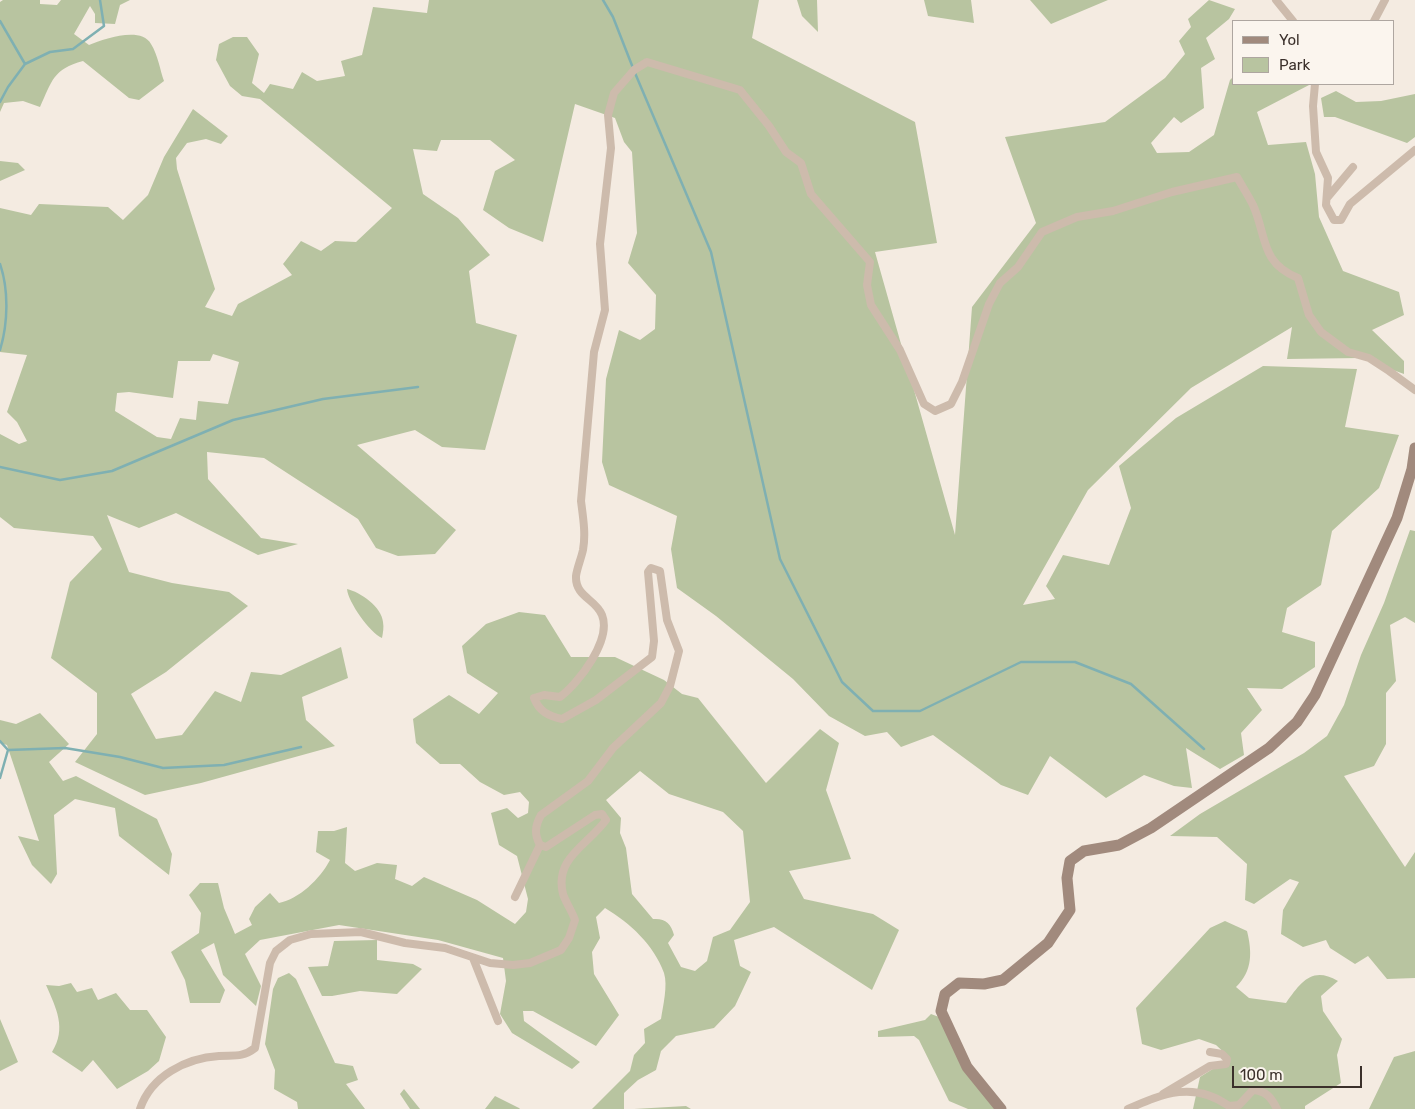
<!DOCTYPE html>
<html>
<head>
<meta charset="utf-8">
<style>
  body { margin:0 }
  #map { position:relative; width:1415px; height:1109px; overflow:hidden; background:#f4ebe1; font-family:Rubik,sans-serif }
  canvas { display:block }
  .legend { position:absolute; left:1232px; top:20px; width:162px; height:65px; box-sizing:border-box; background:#fbf5ee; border:1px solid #aea6a0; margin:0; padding:6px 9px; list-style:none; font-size:15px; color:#3b302b }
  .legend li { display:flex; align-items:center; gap:10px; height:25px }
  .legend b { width:25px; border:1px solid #aea6a0 }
  .scale { position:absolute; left:1232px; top:1066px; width:130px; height:22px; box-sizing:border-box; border:2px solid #3b302b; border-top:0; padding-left:6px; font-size:15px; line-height:18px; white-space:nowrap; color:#3b302b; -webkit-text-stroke:4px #fbf5ee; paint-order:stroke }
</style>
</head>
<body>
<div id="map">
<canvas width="1415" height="1109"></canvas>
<ul class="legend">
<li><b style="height:6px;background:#a18a7d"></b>Yol</li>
<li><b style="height:14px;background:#b8c4a0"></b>Park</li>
</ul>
<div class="scale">100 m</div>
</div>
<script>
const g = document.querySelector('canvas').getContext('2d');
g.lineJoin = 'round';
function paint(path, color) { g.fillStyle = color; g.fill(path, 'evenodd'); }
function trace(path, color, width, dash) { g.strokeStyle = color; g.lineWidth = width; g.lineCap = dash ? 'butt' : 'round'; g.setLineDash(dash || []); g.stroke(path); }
const green = new Path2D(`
  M3,0H40V4L57,5L61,0H130L120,5L115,24L95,23V14L90,6L74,34L89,45C104,39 141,26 151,44C158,55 160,70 164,81L139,100L129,98L83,61C53,69 52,81 40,107L23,101L4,103L0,112V2Z
  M429,0H759L752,38L915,122L937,243L875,252L955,535L972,307L1036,223L1005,137L1105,122L1165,78L1185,54L1179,41L1191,27L1188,19L1209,0L1235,9L1229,19L1206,38L1215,59L1201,68L1204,108L1181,123L1174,117L1151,143L1157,153L1189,152L1214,135L1230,80L1234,76V84H1311L1257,112L1268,145L1306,142L1315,174L1319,217L1343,271L1399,292L1404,315L1372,330L1404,361V374L1360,358L1287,359L1292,327L1191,388L1088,490L1023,605L1055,599L1046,586L1063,555L1109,565L1131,508L1119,466L1176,418L1263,366L1357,369L1345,427L1399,435L1379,488L1332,531L1321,585L1287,608L1282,632L1315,642V667L1282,689L1247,688L1262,710L1241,733L1244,755L1220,769L1186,748L1192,788L1174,786L1144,775L1106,798L1050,756L1028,795L1001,785L933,735L901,747L887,732L865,736L829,716L793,679L716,616L677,588L671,549L677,516L609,485L602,462L606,379L619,330L640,340L655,329L656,295L628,263L637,233L632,152L624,142L615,118L575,104L543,242L509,228L483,210L495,171L515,160L490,140H441L437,151L413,149L423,194L458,218L490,255L469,271L476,323L517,335L485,450L442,447L415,430L357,445L456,530L435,554L398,556L376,548L358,519L264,458L207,452L208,479L261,538L298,544L258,555L176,513L139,528L107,515L129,572L172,583L229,592L248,606L166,672L131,694L156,739L182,735L215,691L241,702L251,672L281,675L341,647L348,678L302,697L306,720L335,746L201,783L145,795L75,762L97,734V693L51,658L70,582L102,549L93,536L14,528L0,517V434L19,444L27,441L17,422L7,412L27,355L0,352V208L31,215L39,204L108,207L123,220L148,195L164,157L193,109L228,136L221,144L206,139L187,143L176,158L177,169L215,289L205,307L232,316L238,304L292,275L283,264L301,241L321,251L335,241L356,242L392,208L260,99L242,96L230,86L216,60L219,44L233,37H247L259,54L252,83L264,93L270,84L293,89L302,72L317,81L345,76L341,61L362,55L373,7L427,13ZM213,354L239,362L228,404L198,401L196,420L180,418L171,439L157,437L115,411L117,393L129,392L173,398L178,361H210Z
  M797,0H817L818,32L802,16Z
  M924,0H971L974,23L928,16Z
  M1030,0H1108L1051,24Z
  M1336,91L1356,102L1381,101L1415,94V137L1407,143L1335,117H1324L1321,98Z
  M0,161L18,163L25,170L0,181Z
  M1410,530L1415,531V623L1405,617L1390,625L1396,681L1386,693V744L1374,766L1344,776L1405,867L1415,852V978L1387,979L1368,956L1355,964L1330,948L1326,940L1303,947L1281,934L1283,910L1299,882L1290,879L1254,904L1245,900L1247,864L1217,837L1170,836L1200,814L1304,753L1327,736L1344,705L1361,655L1384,603Z
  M347,589C360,592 382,607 383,622C384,627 383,633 382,638C370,633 348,602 347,589Z
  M519,612L545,615L571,657H615L664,680L682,694L698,698L766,783L820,729L839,743L826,790L851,859L789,871L804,899L873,914L899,930L872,990L774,927L734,940L740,966L751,972L735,1006L714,1028L676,1036L661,1051L656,1070L638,1080L624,1093V1109H592L630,1071L634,1055L645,1043L644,1029L661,1019C663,1006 668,985 664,973C654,945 630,923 605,908L596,917L600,938L592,952L594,974L619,1015L596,1046L533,1011H523L524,1021L580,1062L572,1069L512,1033L500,1014L506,981L503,958L438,940L339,925L260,940L245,954L261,986L256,1006L223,975L214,943L201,950L225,990L220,1003H190L185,980L171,952L199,933L201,913L189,895L200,883H218L224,908L235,934L252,925L249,919L255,907L270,893L279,903C299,899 320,879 330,860L316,852L318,831H334L347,827L345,863L355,871L377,863L397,865L395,879L412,886L424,877L477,900L515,924L526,912L528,899L517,856L499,845L491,813L507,808L518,818L528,813L529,802L520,792L504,795L480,782L460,764H440L416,743L413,719L449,695L479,714L498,693L467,673L462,646L486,624ZM640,771L669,794L723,812L743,831L750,902L730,930L713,937L707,961L695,971L681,967L668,943L674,935C671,923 665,918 653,919L632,894L626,848L620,833L621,818L606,800Z
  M40,713L69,744L49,762L63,781L76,776L157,819L172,854L169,875L119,836L115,808L75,799L54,815L57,874L51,884L32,865L18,836L39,841L7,745L0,743V720L16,724Z
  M1225,921L1247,931C1252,951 1253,971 1236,987L1249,998L1286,1003C1301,982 1312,966 1338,981L1321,996L1323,1011L1342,1039L1337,1055L1341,1083L1305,1106V1109H1193L1200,1077L1230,1058L1216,1045L1199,1039L1161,1050L1142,1044L1136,1008L1210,928Z
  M377,940V960L413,964L422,969L397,994L360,991L332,996H322L308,967L328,966L334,941Z
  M289,973L296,979L335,1063L353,1066L358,1080L346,1084L365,1109H298L297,1102L274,1089L275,1070L265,1044L273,989L278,978Z
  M71,983L77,992L92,988L98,1000L116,993L130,1010H147L166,1037L159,1061L148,1071L117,1089L93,1060L82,1072L52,1052C67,1028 56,1008 46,985L59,986Z
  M931,1014L939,1017L995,1109H968L949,1101L919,1040L914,1036L878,1037V1031L925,1020Z
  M0,1019L18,1062L0,1071Z
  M1415,1051V1109H1369L1394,1057Z
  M404,1089L420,1109H410L400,1094Z
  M495,1096L519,1108L520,1109H485Z
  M686,1106L691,1109H634Z`);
const stream = new Path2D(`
  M603,0L613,17L633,68
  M0,21L25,64
  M635,73L711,252L780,559L842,682L873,711H920L1021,662H1075L1131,684L1204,749
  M0,102L8,87L25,64L50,52L73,49L104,26L100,0
  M0,264C9,290 8,324 0,350
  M0,467L60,480L112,471L233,420L323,399L418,387
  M0,741L8,750L0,778
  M8,750L65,748L120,757L163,768L224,765L301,747`);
const street = new Path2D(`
  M1276,0L1293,21
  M1374,21L1385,0
  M1315,84L1313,106L1316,152L1328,178L1326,205L1334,220H1341L1350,204L1415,150
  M1327,198L1353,167
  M515,897L540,845
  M473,958L498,1021
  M1163,1094L1210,1066L1226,1064L1227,1059L1222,1054L1210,1052
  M140,1109C151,1076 186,1058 219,1056C234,1055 242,1058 255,1048L270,963L276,951L290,940L311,934L361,932L405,943L445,948L490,963L513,965L530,963L561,950L569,938L575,920C572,911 566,903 563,894C554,858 588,845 606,820L602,814L595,815L546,847L540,845C534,834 535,826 541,815L588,781L613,748L661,703L670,686L679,651L667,620L660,571L651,568L648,572L654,641L652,657L596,700L562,719C548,716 539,711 534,698L544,695L560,697C578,684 612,640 602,615C596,599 575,597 576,576C577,568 581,559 583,550C586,534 583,517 581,501L594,352L605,310L600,244L611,148L608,115L614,93L634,70L647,62L740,90L769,126L786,152L801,163L811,194L870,262L867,285L871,305L900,350L924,404L935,411L951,404L962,382L989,304L1000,283L1018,267L1042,232L1077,217L1113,211L1172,192L1237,177C1242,186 1248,195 1253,205C1267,236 1260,263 1298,278L1309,315L1321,332L1348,352L1369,358L1389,371L1415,390
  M1128,1109C1164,1093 1194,1081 1229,1106L1239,1105L1253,1090C1266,1091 1271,1097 1277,1109`);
const secondary = new Path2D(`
  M1001,1109L967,1067L941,1011L945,994L959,983L984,984L1003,980L1048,943L1070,910L1067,878L1070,861L1084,851L1119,845L1151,828L1269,748L1297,722L1315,695L1397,518L1412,469L1415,448`);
paint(green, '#b8c4a0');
trace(stream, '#7fb0b2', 2.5);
trace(street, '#cdbbac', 8);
trace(secondary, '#a18a7d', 11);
</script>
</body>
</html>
